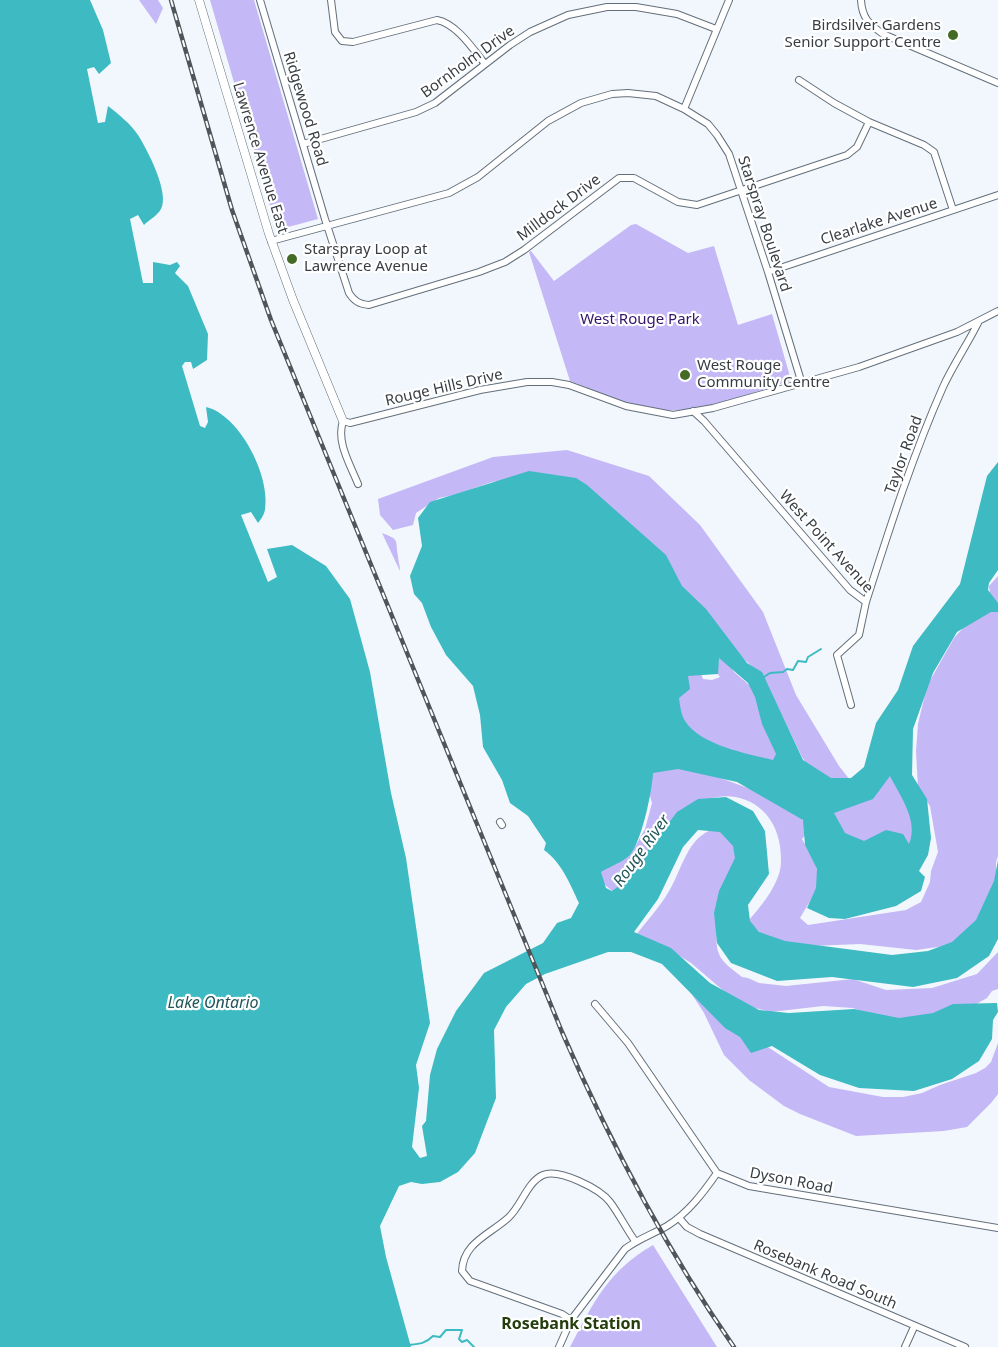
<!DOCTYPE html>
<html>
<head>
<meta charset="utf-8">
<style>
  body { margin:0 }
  canvas { display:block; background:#f1f7fc }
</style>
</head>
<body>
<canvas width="998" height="1347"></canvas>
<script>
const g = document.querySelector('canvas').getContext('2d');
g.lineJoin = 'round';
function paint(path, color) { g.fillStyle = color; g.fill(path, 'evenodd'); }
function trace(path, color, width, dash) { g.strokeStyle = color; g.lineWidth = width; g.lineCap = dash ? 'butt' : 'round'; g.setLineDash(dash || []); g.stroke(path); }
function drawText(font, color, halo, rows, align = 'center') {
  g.font = font + ' "Noto Sans",sans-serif'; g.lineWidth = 4.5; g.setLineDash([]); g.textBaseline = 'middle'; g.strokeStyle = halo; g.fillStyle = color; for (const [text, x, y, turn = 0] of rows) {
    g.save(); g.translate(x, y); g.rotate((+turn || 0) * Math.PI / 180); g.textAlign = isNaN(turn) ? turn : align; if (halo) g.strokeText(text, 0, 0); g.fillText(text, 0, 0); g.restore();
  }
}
const green = new Path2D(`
  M139,0H158L163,8L156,24Z
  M210,0H254L318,219L277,230Z
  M636,224L688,253L714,246L738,325L772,314L789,373L790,381C753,392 701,413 663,410C631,408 600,392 570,381L529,252L531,251L554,281L631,225Z
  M567,450L649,476L700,525L763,612L796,695L839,766L850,780L830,784L814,775L802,757L763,676L738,654L574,480L556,475L530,476L492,482L454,495L439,498L416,513L413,525L393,530L380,515L378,499L493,457Z
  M382,533C400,540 395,539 398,556C398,561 400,565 400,571Z
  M998,576V856L996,862V902L952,945L916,950L860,944L811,946L780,943L765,937L752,926L749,920C761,906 773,892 779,874C782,865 781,855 780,846C774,804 735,785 698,803L617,895L597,878L602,867L613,863L636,845L645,829L652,803L644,774L669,765L715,776L764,794L800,816L809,831L802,839C825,881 824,878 800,918L808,925L906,910L921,902L930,882L931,871L938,852L930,806L918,788L916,751L918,724L927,686L954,638L964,627L992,610L989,586Z
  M666,608L721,652L734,672L756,691L760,700L761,720L782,766L694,739L644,663L699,669L703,679L712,680L720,677Z
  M890,757L911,809L914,850L860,873L832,813L836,808C871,805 885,792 890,757Z
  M714,829L724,832L739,849C732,872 709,932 719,954C722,963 735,971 742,977L748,978L759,983L786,986L853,979L886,990L932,988L977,974L998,952V989L992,991L987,998L971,1007L888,1021L853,1008L823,1006L771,1012L739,1004L691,963L659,943L635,936C646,922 660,907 669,891C682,870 687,837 714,829Z
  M682,979L754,1038L829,1087L883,1097H903L922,1093L940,1085L976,1073L985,1068L991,1062L998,1043V1094L991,1103L967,1127L944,1131L856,1136L800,1114L784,1106L749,1080L724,1055L704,1013Z
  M653,1245L717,1347H570C594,1302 607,1272 653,1245Z`);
const water = new Path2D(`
  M0,0H90L103,30L111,63L99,74L94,67L87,69L98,123L105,122L108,106C118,114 131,124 138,135C147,149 170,193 161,209C158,215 149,220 144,225L138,215L130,219L143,283H153V262L170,265L177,262L180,266L175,273L188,286L208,334L207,360L193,369L191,362H185L182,366L200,426L205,428L208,422L206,407C240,415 271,477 265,510C264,515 261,519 258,523L251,512L241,515L268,582L277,577L267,549L292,545L326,566L350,599L370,672L391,793L406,858L430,1023L416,1065L419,1088L412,1147L420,1158L427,1156L422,1126L426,1121L430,1075L437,1049L456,1011L484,973L543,943L557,923L571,918L579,903C570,884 562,863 544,850L546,843L528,816L510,803L502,780L483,747L480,715L473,686L446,655L431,627L422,603L414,594L410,576L422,546L418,518L430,502L529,471L576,478L587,485L666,555L682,586L706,609L747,663L762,672L803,760L831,778H851L864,767L876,723L898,690L913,646L960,584L987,476L998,462V570L989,583L988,590L998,603V612H991L957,632L933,673L913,729L912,775L927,799L931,838L928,855L919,871L925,877L921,891L896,906L845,919L829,918L807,908L816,888L817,869L805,845L803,820L737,782L678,769L653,773C652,792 642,840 630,855C623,862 609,867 601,872L606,888L612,891L623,883L677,812L698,799L726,797L753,811L765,831L769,874L748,905L750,921L759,932L785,941L892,955L928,951L952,942L976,920L994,881L998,860V939L989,956L957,978L913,987L832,977L777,981L731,963L717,943L714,913L719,891L735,858L733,846L720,832L698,830L683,847L658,899L634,932L671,948L710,983L759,1010L789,1013L854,1009L899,1018L933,1013L953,1004L997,1003L998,1012L993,1020L992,1039L979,1061L952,1079L914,1091L859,1088L820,1075L772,1046L751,1053L740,1037L725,1028L662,964L631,952H608L545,974L526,984L506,1007L494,1030L496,1098L475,1153L458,1172L440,1182L422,1184L411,1182L399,1186L380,1226L386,1257L411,1347H0ZM719,658L748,683L755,697L762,724L776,754L773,760C748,754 700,745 685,721C681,715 680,705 679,698L690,689L688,676L718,674ZM890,776C900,796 919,821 909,844L903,834L886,830L864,841L845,833L834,813L873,799Z`);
const stream = new Path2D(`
  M764,677L770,673L783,672L787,669L793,670L798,661L806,662L808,657L821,649
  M408,1345C419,1344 425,1344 433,1336L440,1337L446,1330H462L459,1339L462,1342L467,1340L474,1347`);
const minor = new Path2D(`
  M260,0L325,219L349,293C354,301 359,304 369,305L479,272L505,262L524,250L619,178H634L678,202L697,205L847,155L857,147L869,122
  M331,0L335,32L342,41L353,42L437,20C457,24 473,49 485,64
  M861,0C862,18 869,24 883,34L998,83
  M799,80L834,103L869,122L924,145L934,152L953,210
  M684,109L729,0
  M303,144L416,112L435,103L510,45L530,32L568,15L607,7H636L677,14L716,29
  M271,241L449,193L478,177L548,121L581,103L612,94L628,93L656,96L684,109L708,124L717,135L729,154L768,272L802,384
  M768,272L998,195
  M693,411L704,421L850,590L866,602L859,635L837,655L851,705
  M358,484C350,464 336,442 343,421L350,423L480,390L527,382H552L569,385L626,406L673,415L713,408L859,367L957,332L998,311
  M866,602C889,530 912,457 943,387C953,365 967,345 978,323
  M500,822L502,825
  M595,1004L628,1043L717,1173L749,1186L998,1228
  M679,1218L687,1227L700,1234L965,1347
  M571,1320L562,1314L470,1281L462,1271C463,1243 489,1235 508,1218C521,1207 527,1182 543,1175C559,1168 600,1189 610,1202C619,1214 626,1228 635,1241
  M559,1347L571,1320L625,1249C638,1239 653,1234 667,1226C688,1213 703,1193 717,1173
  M905,1347L914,1327`);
const tertiary = new Path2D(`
  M199,0L269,234L293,300L343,421`);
const rail = new Path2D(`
  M171,0L232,210L271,320L562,1032C610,1142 665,1248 734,1347`);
const markers = [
  [953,35,6,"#446b26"],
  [292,259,6,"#446b26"],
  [685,375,6,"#446b26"]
];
const poiNames = [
  ["Birdsilver Gardens",941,26,"right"],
  ["Senior Support Centre",941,43,"right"],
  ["Starspray Loop at",304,250],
  ["Lawrence Avenue",304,267],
  ["West Rouge",697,366],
  ["Community Centre",697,383]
];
const streetNames = [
  ["Bornholm Drive",468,62,-36],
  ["Ridgewood Road",305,109,73],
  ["Lawrence Avenue East",260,158,73],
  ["Milldock Drive",559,208,-37],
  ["Clearlake Avenue",879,222,-18],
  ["Starspray Boulevard",764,224,72],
  ["Rouge Hills Drive",444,388,-13],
  ["Taylor Road",904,455,-70],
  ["West Point Avenue",826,542,48],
  ["Dyson Road",791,1181,11],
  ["Rosebank Road South",825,1275,23]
];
const parkNames = [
  ["West Rouge Park",640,320]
];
const waterNames = [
  ["Rouge River",642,851,-54],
  ["Lake Ontario",213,1003]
];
const neighbourhoodNames = [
  ["Rosebank Station",571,1324]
];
paint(green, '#c5b8f7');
paint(water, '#3ebac3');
trace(stream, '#3ebac3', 2);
trace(minor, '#636f7b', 8);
trace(tertiary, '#636f7b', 9);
trace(minor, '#fff', 6);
trace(tertiary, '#fff', 8);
trace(rail, '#4f555a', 4.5);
trace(rail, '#fff', 2, [7]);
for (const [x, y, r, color] of markers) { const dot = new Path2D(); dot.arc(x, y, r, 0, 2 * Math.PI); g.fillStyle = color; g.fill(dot); trace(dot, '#fff', 2); }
drawText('15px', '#383e43', '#fff', poiNames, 'left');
drawText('15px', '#383e43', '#fff', streetNames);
drawText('15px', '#341369', '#fff', parkNames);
drawText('italic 16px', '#22565a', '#fff', waterNames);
drawText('bold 16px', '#233d0c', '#fff', neighbourhoodNames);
</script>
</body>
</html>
